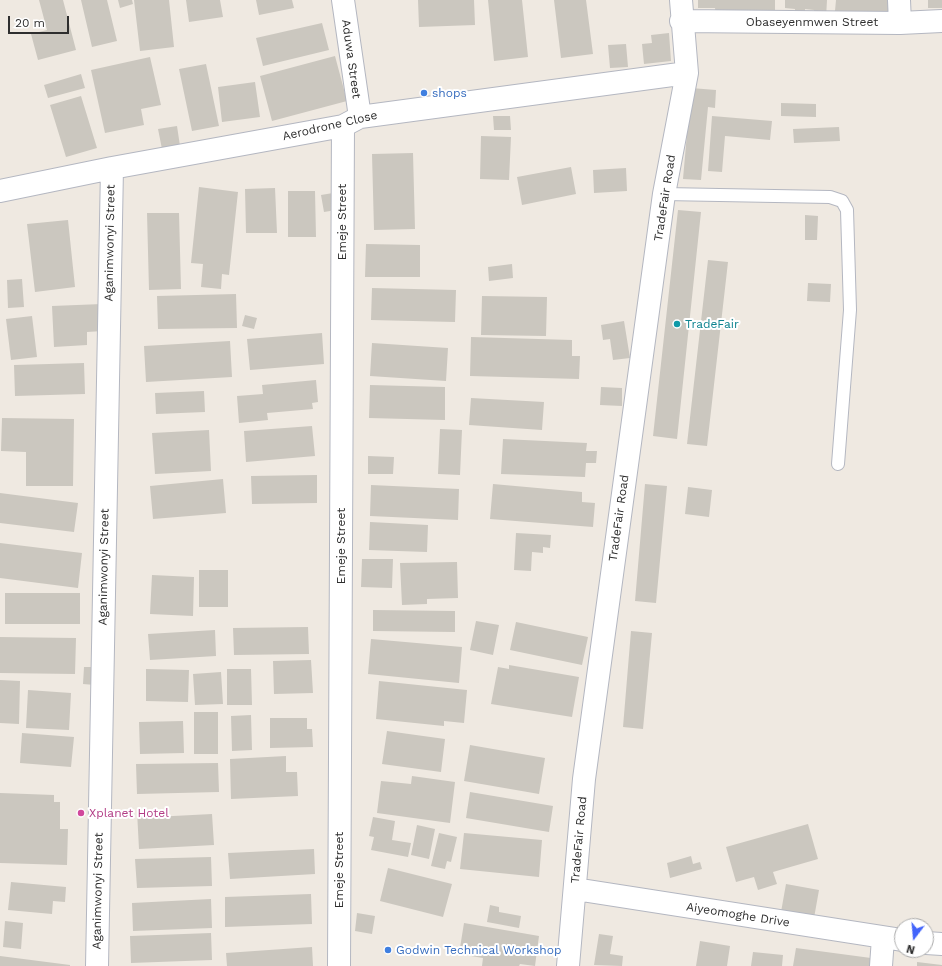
<!DOCTYPE html>
<html>
<head>
<meta charset="utf-8">
<style>
	body { margin:0 }
	#map { position:relative; width:942px; height:966px; overflow:hidden; background:#efe9e1; font-family:"Work Sans",sans-serif }
	canvas { display:block }
	.north { position:absolute; left:894px; top:918px; width:40px; height:40px; box-sizing:border-box; background:#fff; border:1px solid #ababab; border-radius:50%; rotate:196deg; font-size:11px; font-weight:700; line-height:16px; text-align:center; color:#2e2e2e }
	.north::after { content:''; display:block; margin:auto; width:14px; height:18px; background:#4264fb; clip-path:polygon(50% 0,100% 100%,50% 72%,0 100%) }
	.scale { position:absolute; left:8px; top:16px; width:61px; height:18px; box-sizing:border-box; border:2px solid #2e2e2e; border-top:0; padding-left:5px; font-size:12px; line-height:14px; white-space:nowrap; color:#2e2e2e; -webkit-text-stroke:3px #fff; paint-order:stroke }
</style>
</head>
<body>
<div id="map">
<canvas width="942" height="966"></canvas>
<div class="north">N</div>
<div class="scale">20 m</div>
</div>
<script>
const context = document.querySelector('canvas').getContext('2d');
context.lineJoin = 'round';
function paint(path, color) {
  context.fillStyle = color;
  context.fill(path, 'evenodd');
}
function trace(path, color, width, dash) {
  context.strokeStyle = color;
  context.lineWidth = width;
  context.lineCap = dash ? 'butt' : 'round';
  context.setLineDash(dash || []);
  context.stroke(path);
}
function drawText(font, color, halo, rows, align = 'center') {
  context.font = font + ' "Work Sans",sans-serif';
  context.lineWidth = 4;
  context.setLineDash([]);
  context.textBaseline = 'middle';
  context.strokeStyle = halo;
  context.fillStyle = color;
  for (const [text, x, y, turn = 0] of rows) {
    context.save();
    context.translate(x, y);
    context.rotate((+turn || 0) * Math.PI / 180);
    context.textAlign = isNaN(turn) ? turn : align;
    if (halo) context.strokeText(text, 0, 0);
    context.fillText(text, 0, 0);
    context.restore();
  }
}
paint(new Path2D(`
	M39,0H63L76,50L38,60L31,34L47,30Z
	M81,0H107L117,41L92,47Z
	M118,0H132L133,4L120,8Z
	M134,0H169L174,47L140,51Z
	M186,0H220L223,17L189,22Z
	M256,0H292L294,8L259,15Z
	M418,0H474L475,25L419,27Z
	M488,0H522L528,57L494,61Z
	M554,0H586L593,54L561,58Z
	M698,0H775V13L716,14L715,8H698Z
	M785,0H827L826,18L814,17V10L805,9V16H795V9L785,8Z
	M836,0H891L890,15L835,11Z
	M928,0H942V8H928Z
	M322,23L329,50L263,66L256,38Z
	M669,33L671,61L644,64L642,44L652,43L651,35Z
	M626,44L628,67L610,68L608,45Z
	M335,56L347,101L272,121L260,76Z
	M150,57L161,105L141,109L144,125L105,133L91,70Z
	M206,64L219,126L192,131L179,69Z
	M81,74L85,88L48,98L44,85Z
	M255,82L260,117L222,122L218,87Z
	M691,88L716,90L715,108L708,107L701,180L683,179Z
	M81,96L97,148L66,157L50,105Z
	M781,103L816,104V117L781,116Z
	M493,116H510L511,130H494Z
	M712,116L772,121L770,140L725,136L722,172L708,171Z
	M177,126L180,146L162,149L158,129Z
	M839,127L840,141L794,143L793,129Z
	M481,136L511,137L509,180L480,179Z
	M413,153L415,229L374,230L372,154Z
	M571,167L576,194L522,205L517,177Z
	M626,168L627,191L594,193L593,170Z
	M199,187L238,192L229,275L222,274L221,289L201,287L203,264L191,263Z
	M275,188L277,233H246L245,189Z
	M288,191H315L316,237H288Z
	M333,193L336,210L324,212L321,195Z
	M678,210L701,212L677,439L653,436Z
	M147,213H179L181,289L149,290Z
	M805,215L818,216L817,240H805Z
	M68,220L75,287L35,292L27,224Z
	M366,244L420,245V277H365Z
	M708,260L728,262L707,446L687,444Z
	M512,264L513,278L489,281L488,267Z
	M22,279L24,307L8,308L7,280Z
	M808,283L831,284L830,302L807,301Z
	M372,288L456,290L455,322L371,320Z
	M236,294L237,328L158,329L157,296Z
	M482,296L547,297L546,336L481,335Z
	M102,304L103,331L87,332V345L54,347L52,306Z
	M245,315L257,318L254,329L242,326Z
	M32,316L37,357L11,360L6,319Z
	M624,321L630,358L613,360L610,339L603,340L601,325Z
	M322,333L324,364L250,370L247,339Z
	M471,337L572,340V356H580L579,379L470,376Z
	M230,341L232,377L146,382L144,346Z
	M372,343L448,348L446,381L370,376Z
	M84,363L85,394L15,396L14,365Z
	M316,380L318,402L312,403L313,409L267,413L268,420L239,423L237,396L263,394L262,385Z
	M370,385L445,387V420L369,418Z
	M601,387L622,388V406L600,405Z
	M204,391L205,412L156,414L155,393Z
	M471,398L544,402L542,430L469,425Z
	M2,418L74,419L73,486H26V452L1,451Z
	M312,426L315,456L246,462L244,431Z
	M440,429L462,430L460,475L438,474Z
	M209,430L211,471L155,474L152,433Z
	M503,439L587,443L586,451H597L596,463H586L585,477L501,474Z
	M368,456L394,457L393,474H368Z
	M317,475V503L252,504L251,476Z
	M223,479L226,513L153,519L150,486Z
	M493,484L582,492V502L595,503L593,527L490,519Z
	M645,484L667,486L656,603L635,601Z
	M371,485L459,489L458,520L370,516Z
	M688,487L712,490L709,517L685,514Z
	M0,493L78,503L74,532L0,523Z
	M370,522L428,525L427,552L369,550Z
	M516,533L551,535L550,548L543,547V553L532,552L531,571L514,570Z
	M0,543L82,553L78,588L0,578Z
	M362,559H393L392,588L361,587Z
	M457,562L458,598L427,599V604L402,605L400,563Z
	M199,570H228V607H199Z
	M152,575L194,577L193,616L150,614Z
	M5,593H80V624H5Z
	M373,610L455,611V632L373,631Z
	M476,621L499,625L493,655L470,650Z
	M516,622L588,637L582,665L510,650Z
	M308,627L309,654L234,655L233,628Z
	M215,630L216,656L150,660L148,634Z
	M631,631L652,633L643,729L623,727Z
	M0,637L76,638L75,674L0,673Z
	M371,639L462,647L459,683L368,674Z
	M311,660L313,693L274,694L273,661Z
	M509,665L579,677L572,717L491,704L498,667L509,669Z
	M84,667H96L95,685L83,684Z
	M146,669L189,670L188,702L146,701Z
	M227,669H251L252,705H227Z
	M221,672L223,704L195,705L193,674Z
	M0,680L20,681L19,724L0,723Z
	M379,681L467,690L464,723L444,721V726L376,719Z
	M28,690L71,693L69,730L26,728Z
	M194,712H218V754H194Z
	M251,715L252,750L232,751L231,716Z
	M270,718H307V729H312L313,747L270,748Z
	M183,721L184,753L140,754L139,722Z
	M387,731L445,739L441,772L382,764Z
	M22,733L74,737L71,767L20,763Z
	M470,745L545,758L539,794L464,781Z
	M286,756V772H297L298,796L231,799L230,759Z
	M218,763L219,792L137,794L136,764Z
	M412,776L455,782L450,823L377,813L381,781L411,784Z
	M470,792L553,806L549,832L466,818Z
	M0,793L54,795V802H60V829H68L67,865L0,863Z
	M154,810V817L212,814L214,845L139,849L137,811Z
	M373,817L395,821L392,840L411,843L408,857L371,850L374,837L369,836Z
	M808,824L818,859L773,872L777,884L758,890L754,877L736,882L726,847Z
	M417,825L435,829L429,859L411,855Z
	M439,833L457,837L451,862L447,861L445,869L431,866Z
	M464,833L542,840L539,877L460,869Z
	M314,849L315,874L230,879L228,853Z
	M691,856L693,864L700,862L702,869L670,878L667,863Z
	M211,857L212,886L137,888L135,859Z
	M388,868L452,884L443,917L380,901Z
	M11,882L66,887L65,902L53,901L52,914L8,910Z
	M786,884L819,890L814,918L781,912Z
	M311,894L312,924L225,927V897Z
	M211,899L212,928L133,931L132,903Z
	M490,905L499,907V912L521,916L519,928L487,922Z
	M357,913L375,916L372,934L355,931Z
	M5,921L23,923L21,949L3,947Z
	M464,923L539,936L535,966L520,964L519,966H482L483,958L459,954Z
	M211,933L212,960L131,963L130,936Z
	M599,934L613,936L610,954L623,956L622,966L594,965Z
	M700,941L730,946L727,966H696Z
	M312,947L313,966H227L226,953Z
	M796,948L871,958L870,966H793Z
	M753,952L783,955L782,966H751Z
	M0,956L70,965V966H0Z
	M917,962L942,965V966H917Z`), '#cbc7bf');
const service = new Path2D(`
	M664,194L830,197L842,201L847,210L850,310L838,464`);
const minor = new Path2D(`
	M343,0L360,117
	M899,0L900,23
	M681,21L900,23L942,21
	M0,191L112,168L343,126L360,117L687,73
	M575,889L902,940
	M926,943L942,944
	M97,966L112,168
	M339,966L343,126
	M568,966L584,779L664,194L687,73L681,0
	M881,966L883,938`);
trace(service, '#b4b7c1', 14);
trace(minor, '#b4b7c1', 24);
trace(service, '#fff', 12);
trace(minor, '#fff', 22);
for (const [x, y, r, color] of [
	[424,93,4,"#3f7fe0"],
	[677,324,4,"#0f9aa8"],
	[81,813,4,"#d1479c"],
	[388,950,4,"#3f7fe0"]
]) {
  const dot = new Path2D();
  dot.arc(x, y, r, 0, 2 * Math.PI);
  context.fillStyle = color;
  context.fill(dot);
  trace(dot, '#fff', 1.5);
}
drawText('12px', '#2e2e2e', '#fff', [
	["Obaseyenmwen Street",812,22],
	["Aduwa Street",351,59,82],
	["Aerodrone Close",330,126,-13],
	["TradeFair Road",665,198,-81],
	["Emeje Street",342,222,-90],
	["Aganimwonyi Street",110,243,-89],
	["TradeFair Road",619,518,-82],
	["Emeje Street",341,546,-90],
	["Aganimwonyi Street",104,567,-89],
	["TradeFair Road",579,840,-85],
	["Emeje Street",339,870,-90],
	["Aganimwonyi Street",98,891,-89],
	["Aiyeomoghe Drive",738,915,9]
]);
drawText('12px', '#366cbe', '#fff', [
	["shops",432,93],
	["Godwin Technical Workshop",396,950]
], 'left');
drawText('12px', '#0d838f', '#fff', [
	["TradeFair",685,324]
], 'left');
drawText('12px', '#b23c85', '#fff', [
	["Xplanet Hotel",89,813]
], 'left');
</script>
</body>
</html>
